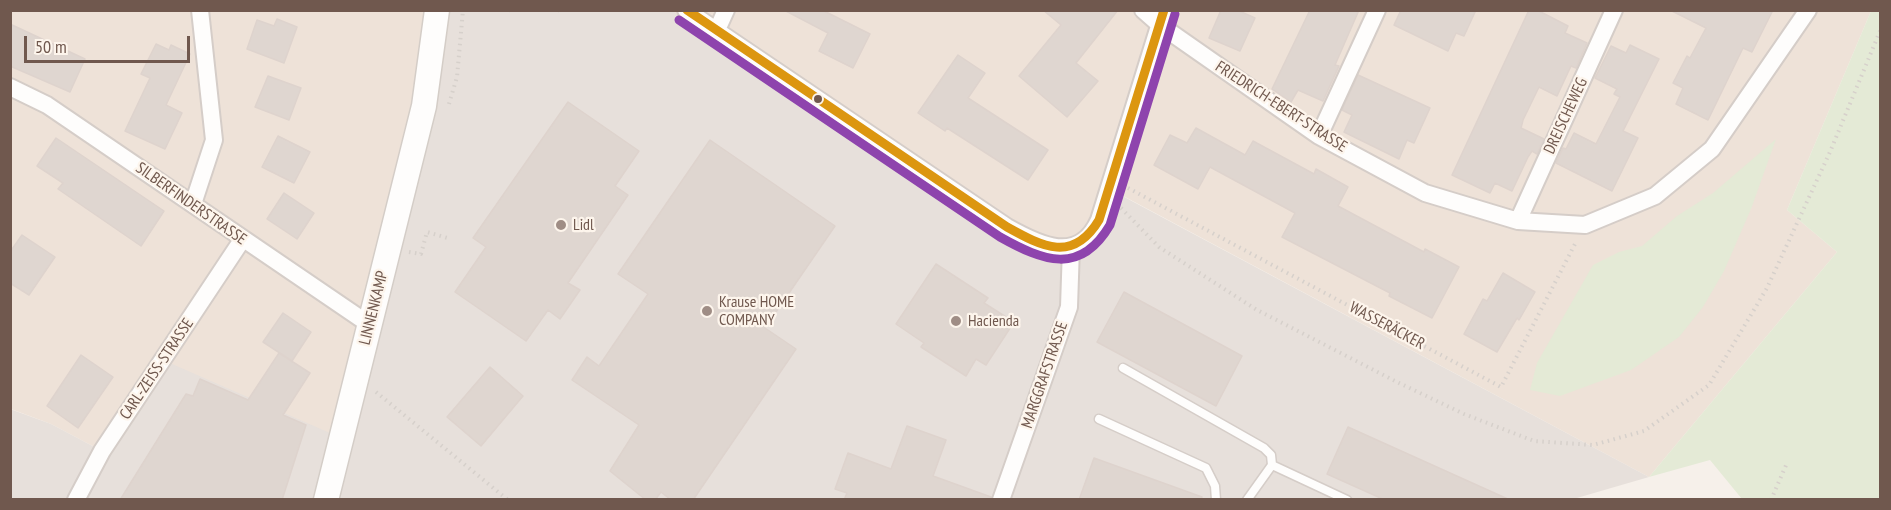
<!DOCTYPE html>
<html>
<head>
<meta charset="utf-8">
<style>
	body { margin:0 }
	#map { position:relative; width:1891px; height:510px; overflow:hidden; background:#f6f0ea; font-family:"PT Sans Narrow",sans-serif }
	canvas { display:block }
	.frame { position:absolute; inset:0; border:12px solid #70584e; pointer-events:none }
	.scale { position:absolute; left:24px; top:36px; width:166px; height:27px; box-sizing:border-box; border:3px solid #70584e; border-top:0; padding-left:8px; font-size:18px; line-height:21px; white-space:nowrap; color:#70584e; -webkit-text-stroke:4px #fdf5ec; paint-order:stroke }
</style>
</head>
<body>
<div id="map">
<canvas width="1891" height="510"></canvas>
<div class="frame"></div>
<div class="scale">50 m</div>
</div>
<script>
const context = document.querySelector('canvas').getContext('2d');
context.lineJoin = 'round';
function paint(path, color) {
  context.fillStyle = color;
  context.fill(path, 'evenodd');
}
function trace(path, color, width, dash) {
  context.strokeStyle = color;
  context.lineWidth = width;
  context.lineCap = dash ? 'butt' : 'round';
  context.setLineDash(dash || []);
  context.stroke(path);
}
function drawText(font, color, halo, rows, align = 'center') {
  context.font = font + ' "PT Sans Narrow",sans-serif';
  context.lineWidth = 4.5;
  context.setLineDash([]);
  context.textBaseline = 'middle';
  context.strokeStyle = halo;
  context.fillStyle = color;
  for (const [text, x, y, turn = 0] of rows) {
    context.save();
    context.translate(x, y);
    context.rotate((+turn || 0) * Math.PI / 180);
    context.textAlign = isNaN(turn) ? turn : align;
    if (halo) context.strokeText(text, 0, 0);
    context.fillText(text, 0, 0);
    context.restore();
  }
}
paint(new Path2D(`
	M10,11H441L346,441L163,361L102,451L51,424L11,409Z
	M671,11H1871L1787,210L1837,252L1649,477L1114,191L1099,232L1036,247Z`), '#eee2d8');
paint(new Path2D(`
	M671,10L995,228L1078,252L1113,191L1649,477L1570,500H11L10,409L51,424L102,451L163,360L346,440L441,11Z`), '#e7e0db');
paint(new Path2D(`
	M1871,11H1880V499H1742L1710,460L1649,477L1837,252L1787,210Z
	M1776,139L1751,209L1724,271L1703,307L1679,337L1631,370L1560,396L1530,390L1537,363L1593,265L1619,252L1642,246L1677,216L1713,193Z`), '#e4ead6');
const building = new Path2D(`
	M784,10H822L870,34L853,68L819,51L828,33Z
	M1043,10H1118L1076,63L1098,81L1067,117L1019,76L1061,25Z
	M1221,10H1237L1255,18L1240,51L1209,38Z
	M1310,10H1359L1335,65L1339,66L1323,101L1298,90L1291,102L1272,89Z
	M1401,10H1476L1464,36L1456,33L1448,51L1394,25Z
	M1529,10H1537L1568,26L1565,33L1587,43L1576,68L1571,66L1557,96L1539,87L1523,120L1521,128L1544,139L1537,154L1532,151L1528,157L1512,191L1495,183L1490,193L1452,175Z
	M1670,10H1773L1752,52L1743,48L1708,120L1676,104L1683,88L1673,83L1687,56L1690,58L1706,28Z
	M277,19L297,27L284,63L247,49L257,20L274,26Z
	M10,24L85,59L70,92L10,66Z
	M156,44L169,50L171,45L190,54L166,105L182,113L165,149L125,131L150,78L141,74Z
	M1630,45L1659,59L1623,131L1638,138L1612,191L1556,163L1563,148L1566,149L1574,133L1596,144L1620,97L1614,94L1617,89L1595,78L1611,46L1626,53Z
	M958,55L985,73L968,98L1048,150L1028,180L947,128L945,131L918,113Z
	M1358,75L1430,108L1414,143L1407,140L1399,159L1344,132L1352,115L1342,110Z
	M268,76L301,88L289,120L255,107Z
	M568,102L639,151L615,186L628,195L568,283L580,290L560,319L548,310L526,341L455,292L486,247L473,238Z
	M1196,128L1245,155L1253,141L1314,174L1316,169L1348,187L1338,206L1424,252L1425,249L1459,267L1432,318L1389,296L1390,293L1282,237L1295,213L1210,167L1198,189L1154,165L1170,135L1187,143Z
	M278,136L310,152L294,183L262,167Z
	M56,138L164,211L141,246L58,189L63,183L37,166Z
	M710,140L835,226L765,328L796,349L693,500H671L661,492L655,500H646L610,471L639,425L572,380L587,357L599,366L648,294L618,274Z
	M284,193L314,213L297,239L267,219Z
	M22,235L55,257L29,295L10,283V252Z
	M936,264L988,298L984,303L1014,322L986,365L976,359L966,376L921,347L924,343L896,324Z
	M1503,273L1535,292L1519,320L1517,318L1497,352L1464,334L1483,299L1487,301Z
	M1124,292L1242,356L1216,406L1097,342Z
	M283,313L311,332L292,361L263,342Z
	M279,353L310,373L283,415L306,425L282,500H120L186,394L193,396L200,379L248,400Z
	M81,355L113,377L78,428L47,406Z
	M490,367L523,396L481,446L447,417Z
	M907,426L946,440L933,476L991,497V500H844L847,493L835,489L848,453L891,469Z
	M1348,427L1510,500H1385L1327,474Z
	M1094,458L1202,497L1201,500H1079Z`);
paint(building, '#dfd6d0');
trace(building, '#ded3cd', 1.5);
const lane = new Path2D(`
	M1123,368L1264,448L1271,455L1272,465L1247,500
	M1099,419L1206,468L1215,486L1216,500
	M1272,465L1347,500`);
const street = new Path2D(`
	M686,10L1007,227C1039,245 1079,265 1099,220L1164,10
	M1143,10L1160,25L1319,136L1425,193L1518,221L1585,225L1655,196L1712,149L1808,10
	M717,30L726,10
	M10,87L47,105L370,325
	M1319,136L1377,10
	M193,204L214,140L200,10
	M1518,221L1614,10
	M76,500L102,451L242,240
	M1001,500L1069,307L1071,247`);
const secondary = new Path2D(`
	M326,500L424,106L437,10`);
trace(lane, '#d5cdc8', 11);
trace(street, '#d5cdc8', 20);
trace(secondary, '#d4cdc7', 27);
trace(new Path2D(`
	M509,10L513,11
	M557,11L558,10
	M449,104L457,77L463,10
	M1128,188L1501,387L1576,242
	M1121,208L1159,247L1257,310L1397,382L1464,414L1534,441L1593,445L1644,431L1709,385L1767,288L1830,152L1880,31
	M409,252L421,254L427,232L451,239
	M376,392L508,500
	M1771,500L1787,463`), '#d6d0cb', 4, [1.5, 4.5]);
trace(lane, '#fefdfc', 8);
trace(street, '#fefdfc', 16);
trace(secondary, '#fefdfc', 24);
trace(new Path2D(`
	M687,10L1007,227C1043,247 1073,263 1099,220L1164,10`), '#dc9610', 9);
trace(new Path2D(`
	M679,20L1000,237C1043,261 1080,276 1110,225L1175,14`), '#8e44ad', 9);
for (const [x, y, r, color] of [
	[818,99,5,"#70584e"],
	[561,225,6,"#9f8d85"],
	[707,311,6,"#9f8d85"],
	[956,321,6,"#9f8d85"]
]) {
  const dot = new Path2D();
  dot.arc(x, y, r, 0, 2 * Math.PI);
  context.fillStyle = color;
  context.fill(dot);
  trace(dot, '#fdf5ec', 2);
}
drawText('16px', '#70584e', '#fdf5ec', [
	["FRIEDRICH-EBERT-STRASSE",1281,107,33],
	["DREISCHEWEG",1566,116,-65],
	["SILBERFINDERSTRASSE",191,204,35],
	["LINNENKAMP",374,308,-76],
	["WASSERÄCKER",1387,326,28],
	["CARL-ZEISS-STRASSE",157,369,-56],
	["MARGGRAFSTRASSE",1045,375,-71]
]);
drawText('16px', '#70584e', '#fdf5ec', [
	["Lidl",573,225],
	["Krause HOME",719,302],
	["COMPANY",719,320],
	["Hacienda",968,321]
], 'left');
</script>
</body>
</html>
